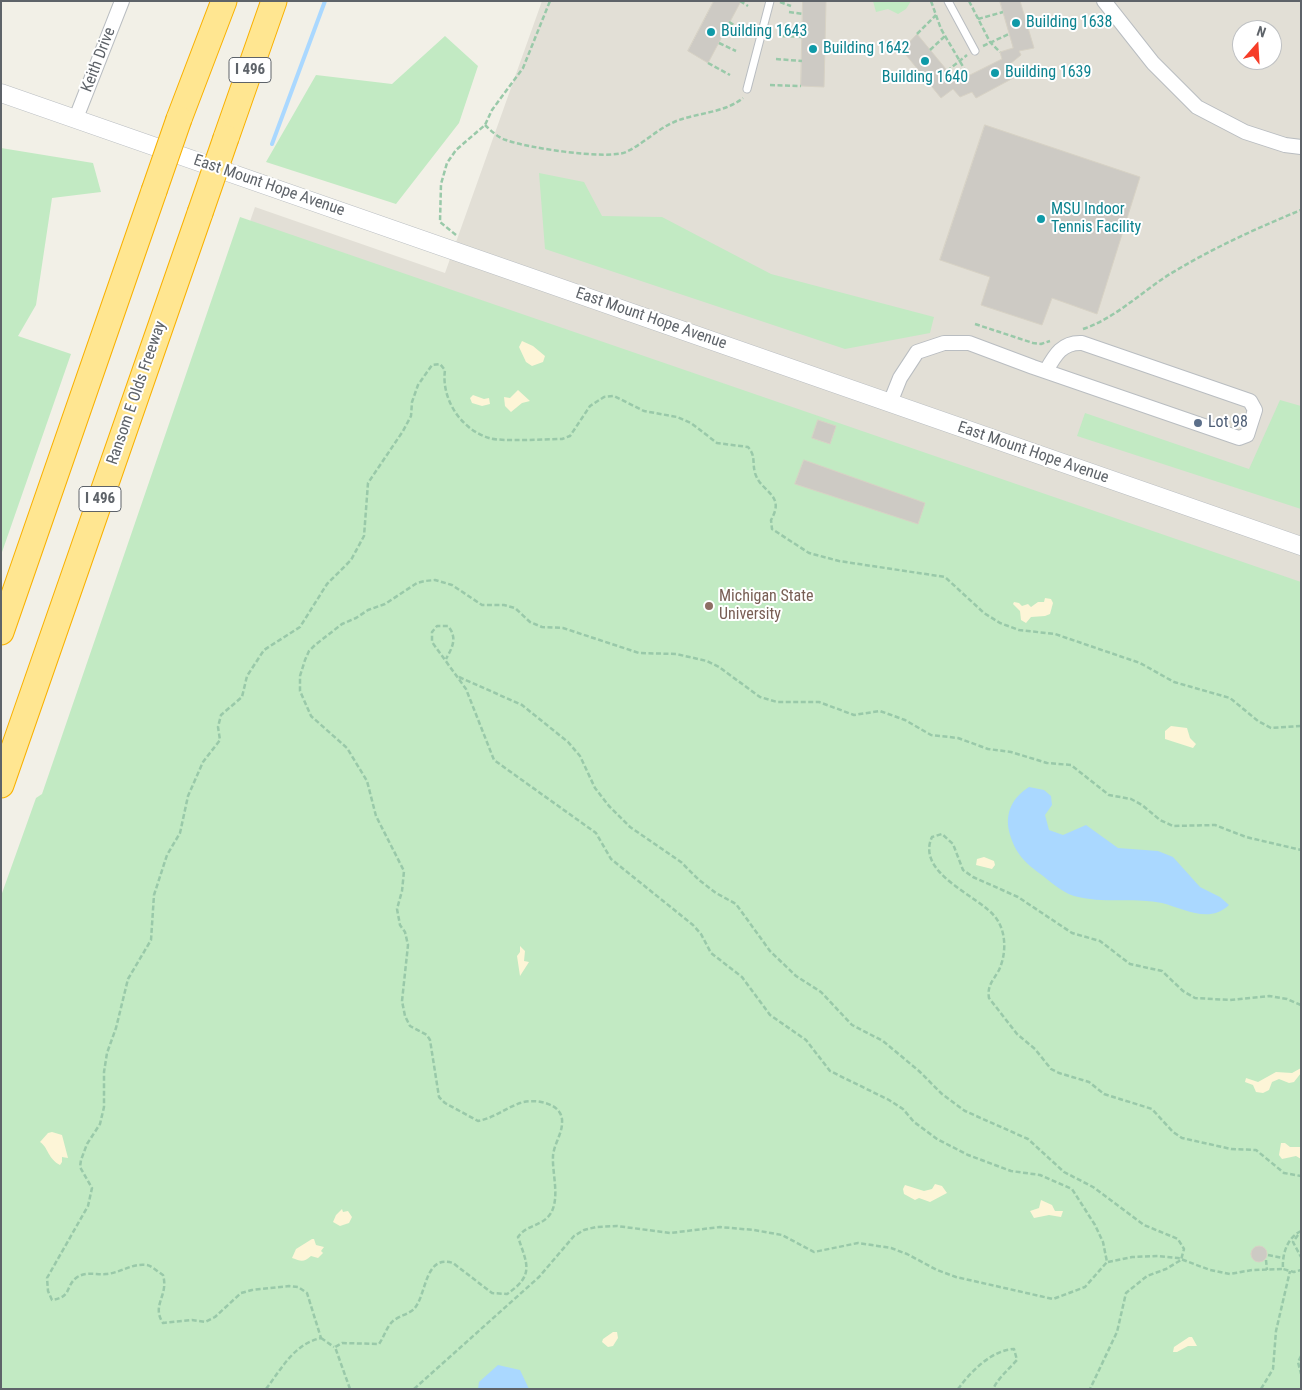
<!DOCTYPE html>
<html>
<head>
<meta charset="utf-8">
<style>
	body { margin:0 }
	#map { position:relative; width:1302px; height:1390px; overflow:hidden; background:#f2f0e7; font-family:"Roboto Condensed",sans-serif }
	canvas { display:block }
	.frame { position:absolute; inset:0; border:2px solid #5e6369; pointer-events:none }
	.north { position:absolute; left:1232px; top:20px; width:50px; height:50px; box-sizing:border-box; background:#fff; border:1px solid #bfc1c3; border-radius:50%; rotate:19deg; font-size:14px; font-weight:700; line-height:20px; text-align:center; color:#5e6369 }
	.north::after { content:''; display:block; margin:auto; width:18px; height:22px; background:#f63d28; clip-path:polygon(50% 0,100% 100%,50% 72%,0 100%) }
</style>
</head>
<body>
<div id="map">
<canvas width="1302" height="1390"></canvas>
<div class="frame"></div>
<div class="north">N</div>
</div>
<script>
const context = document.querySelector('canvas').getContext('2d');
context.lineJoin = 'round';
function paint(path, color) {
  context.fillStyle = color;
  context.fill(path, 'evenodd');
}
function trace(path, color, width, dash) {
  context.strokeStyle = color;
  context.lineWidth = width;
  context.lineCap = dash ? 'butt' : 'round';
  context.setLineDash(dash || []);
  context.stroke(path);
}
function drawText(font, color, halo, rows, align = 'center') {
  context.font = font + ' "Roboto Condensed",sans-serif';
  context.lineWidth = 4;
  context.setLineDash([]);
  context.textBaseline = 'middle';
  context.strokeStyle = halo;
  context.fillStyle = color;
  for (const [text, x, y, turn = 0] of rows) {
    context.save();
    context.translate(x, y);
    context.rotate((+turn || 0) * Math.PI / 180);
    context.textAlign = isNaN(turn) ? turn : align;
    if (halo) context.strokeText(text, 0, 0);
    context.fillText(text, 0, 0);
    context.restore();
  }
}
paint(new Path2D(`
	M542,1H1301V1389H1V938L255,207L445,273ZM1242,30H1272V60H1242Z`), '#e2dfd6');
paint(new Path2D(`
	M873,1H911L906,9L898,14L888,9L876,12Z
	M445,36L478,66L459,123L396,204L266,162L316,75L392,84Z
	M1,148L93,163L101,192L52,198L36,305L18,336L71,354L1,555Z
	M539,173L584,182L602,216L662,217L771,274L934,317L930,333L845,349L545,249Z
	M240,217L1301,582V1389H1V896L36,798L42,794Z
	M1280,400L1301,406V509L1077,436L1085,413L1249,469Z`), '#c2eac3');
paint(new Path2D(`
	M522,341L533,346L545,356L543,362L532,366L526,362L519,347Z
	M518,390L530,401L522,403L511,412L505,406L504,397L510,398Z
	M473,395L484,399L489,398L490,404L482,406L472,403L470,398Z
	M1045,598L1051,599L1053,603L1050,614L1045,616L1031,617L1026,623L1021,620L1020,611L1013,604L1014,602L1019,603L1022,606L1028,604L1031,607L1038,602H1044Z
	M1171,726L1187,728L1190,738L1196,744L1193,748L1165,739V731Z
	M984,857L994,861L995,865L992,869L976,865L977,859Z
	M520,946L525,951L524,961L529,962L520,976L517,956L520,952Z
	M1301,1068V1073L1294,1082L1289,1083L1279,1079L1272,1082L1269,1090L1263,1093L1256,1092L1253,1085L1245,1082L1246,1078L1258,1082L1276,1072L1292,1073Z
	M52,1132L62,1135L68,1158L62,1157V1162L60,1165C48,1159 48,1147 40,1142L48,1133Z
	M1281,1143H1285L1290,1147H1301V1159L1296,1156L1282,1159L1279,1155Z
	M935,1184L942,1186L947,1193L930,1202L919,1198L915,1200L904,1194L903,1189L905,1185L924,1191L932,1189Z
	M1041,1200L1052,1205L1055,1211H1063L1061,1217L1049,1215L1034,1218L1030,1211L1039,1208Z
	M342,1209L343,1212L348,1211L352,1217L349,1223L340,1226L333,1222L336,1215Z
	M312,1239H314L316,1245L324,1247L321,1251L323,1253L318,1258L311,1256C303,1263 301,1261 292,1258L296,1249Z
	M613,1332H617L618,1338L613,1346L608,1347L602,1342L603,1339Z
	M1189,1337H1192L1197,1346H1188L1177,1352H1173L1174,1347Z`), '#fdf5d7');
paint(new Path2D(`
	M1029,787L1044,790L1051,796L1052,805L1045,815L1049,830L1063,835L1086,825L1118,848L1158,851L1173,857L1200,887L1220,897L1229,905C1209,924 1185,909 1162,903C1133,897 1102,904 1074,896C1061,892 1050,881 1039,873C1023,861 1014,851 1009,831C1005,812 1013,797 1029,787Z
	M498,1365L520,1370L529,1389H478L479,1382Z`), '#aad8ff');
trace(new Path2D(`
	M272,144L325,1`), '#aad8ff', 4);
const building = new Path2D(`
	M714,1H741L708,63L688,51Z
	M803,1H826L824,87L801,86Z
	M1000,1H1020L1034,48L1019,51L1021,55L1010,64L1017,76L976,98L972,92L960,97L953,89L941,98L902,50L917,34L955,80L965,70L970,75L1002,59L1000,52L1013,48Z
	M985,125L1140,177L1097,314L1052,298L1042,325L981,305L990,277L940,260Z
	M818,420L836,426L830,444L812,438Z
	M804,460L925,503L918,524L795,484Z
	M1251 1254a8 8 0 1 1 16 0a8 8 0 1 1-16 0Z`);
paint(building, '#cdcac4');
trace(building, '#d7d2c5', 1);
const service = new Path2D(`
	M948,1L975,51
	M747,89L770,1`);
const minor = new Path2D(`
	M1104,1L1153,63L1197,107L1245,132L1285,145L1301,147
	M76,118L122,1
	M890,403L900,378L917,352L944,343H969L1033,367L1239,438L1247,435L1255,410L1250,401L1082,343C1062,342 1055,355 1046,371`);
const tertiary = new Path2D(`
	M1,93L1301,546`);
const motorway = new Path2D(`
	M179,119L224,1
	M226,138L274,1
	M1,632L154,191
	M1,785L200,213`);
trace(service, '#b9bdc1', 9);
trace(minor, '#b9bdc1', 16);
trace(tertiary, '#b9bdc1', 19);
trace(motorway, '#f9b100', 27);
trace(new Path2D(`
	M740,1L748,6
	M931,1L941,29L965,70
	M969,1L990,42L1000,52
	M780,2L791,6
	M789,12L803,14
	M978,19L1003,12
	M729,22L742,30
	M917,34L936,15
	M782,36L802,37
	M719,43L736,51
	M983,46L1009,34
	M930,50L945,36
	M776,59L802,61
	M708,63L730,75
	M947,71L967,55
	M770,85L801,86
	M485,125C491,131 499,138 506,140C527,148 608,160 626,152C645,143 659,127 679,120C699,113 726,112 743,98
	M456,235L440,222L441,184L447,163L456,150L485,125L492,110L523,68L550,1
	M975,324L1033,343L1041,344L1050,341
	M1083,329C1116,318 1141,292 1170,274C1211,249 1257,228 1301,210
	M459,677L522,705L568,742L580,756L595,788L609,806L630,827L681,862L699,880L716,893L736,904L770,951L796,976L821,992L852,1025L883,1041L919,1071L942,1094L965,1111L1028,1139L1064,1172L1093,1187L1144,1225L1178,1239L1184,1249L1181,1260L1166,1269L1147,1276L1126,1293L1117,1332L1090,1389
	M1301,1005L1287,999L1269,996L1230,1000L1195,998L1183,991L1162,971L1130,964L1100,941L1072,933L1018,897L973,877L963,870L953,844L942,834L932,837C915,874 980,896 996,918C1007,933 1006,955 999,970C993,981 987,985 989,998L1017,1034L1035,1049L1051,1069L1059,1073L1089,1082L1104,1094L1152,1109L1173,1132L1182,1138L1231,1149L1256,1150L1284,1173L1301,1176
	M1301,1231C1287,1238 1282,1254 1283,1269L1294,1272L1301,1270
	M1298,1235L1293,1242L1301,1257
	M1268,1255L1283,1258
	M1266,1260L1267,1270
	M1108,1262L1132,1257L1158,1256L1178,1258L1210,1270L1230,1274L1252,1270L1283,1269
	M321,1338L334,1347
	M1301,1356L1298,1362L1301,1374
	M266,1389C282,1368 294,1344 321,1338L307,1293L298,1287L289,1286L252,1290L241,1293L215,1317L205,1322L192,1320L163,1323C151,1305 169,1296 163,1275C158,1272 152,1266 147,1265C131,1263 121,1273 106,1274C96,1275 85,1271 76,1278C65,1287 72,1297 52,1300L48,1291L47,1278L88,1206L92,1188L80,1167L81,1160L87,1144L100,1124L104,1107V1072L107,1053L116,1028L128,979L151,940L154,895L167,855L180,833L188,796L203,762L220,740L218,727L221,715L242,697L247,676L264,650L300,627L327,584L351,560L364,536L368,483L403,431L411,416L412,402L418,385L432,365L440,364L445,370C441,398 460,429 489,438C502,442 546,439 562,439L570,436L590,406L604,397L614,396L644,411L677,417L691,423L717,443L748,447C756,456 752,462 755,473C761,493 786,494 771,520L772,529L809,553L839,561L945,577L984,613L1000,623L1019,630L1055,634L1140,663L1174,682L1230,698L1258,721L1271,728L1301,726
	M350,1389L335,1347L342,1343L379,1344C384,1337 387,1326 393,1321C399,1316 409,1314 414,1309C427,1295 424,1254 453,1263L492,1293L507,1294C535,1275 527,1264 518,1237C527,1224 542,1227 551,1213C560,1197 552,1173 553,1156C554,1144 562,1134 562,1123C564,1103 535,1098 520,1103C506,1108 494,1118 478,1121L445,1103L439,1097L430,1040L427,1035L410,1026L405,1016L402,1001L408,945L405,932L400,925L397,909L402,891L404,871L376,816L367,781L347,748L311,716L300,691V676L305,660L309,651L315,645L342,624L356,618L368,610L385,604L417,583L425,581L435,580L452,585L482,605H504L515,608L530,622L542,627L563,628L639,653L676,654L707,661L719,667L760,697L777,702H819L854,715L880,711L905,720L931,735L958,738L988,749L1011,752L1047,763L1071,765L1109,795L1131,799L1142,805L1160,820L1173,826L1215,825L1246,837L1301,850
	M414,1389L539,1277L574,1236L584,1230L596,1227L617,1226L670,1233L720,1227L754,1230L782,1235L814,1252L858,1243L891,1248L907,1254L937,1270L956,1277L1053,1299L1085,1287L1107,1262L1103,1242L1095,1225L1072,1189L1040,1175L1011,1171L968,1155L937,1139L914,1122L903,1109L889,1100L830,1071L806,1040L770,1015L742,977L711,953L701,934L693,925L611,859L596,833L494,760L466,689L432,642V632L437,626H448C458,638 452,648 446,659
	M958,1389C971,1371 992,1350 1014,1349L1017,1360C1008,1370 999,1377 993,1389
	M1261,1389L1273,1369L1276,1331L1290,1271`), '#99c9a9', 2.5, [5, 2.5]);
trace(service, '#fff', 7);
trace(minor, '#fff', 14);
trace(tertiary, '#fff', 18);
trace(motorway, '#ffe691', 25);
const motorwayBridge = new Path2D(`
	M154,191L179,119
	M200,213L226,138`);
trace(motorwayBridge, '#f9b100', 27, []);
trace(motorwayBridge, '#ffe691', 25);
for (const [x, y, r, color] of [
	[1016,23,5,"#0f9aa8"],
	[711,32,5,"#0f9aa8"],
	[813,49,5,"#0f9aa8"],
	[925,61,5,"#0f9aa8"],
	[995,73,5,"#0f9aa8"],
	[1041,219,5,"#0f9aa8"],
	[1198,423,5,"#5c6f8a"],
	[709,606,5,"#8d6e63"]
]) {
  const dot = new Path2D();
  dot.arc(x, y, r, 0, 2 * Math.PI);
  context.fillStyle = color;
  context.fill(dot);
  trace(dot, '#fff', 2);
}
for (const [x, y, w] of [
	[250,70,42],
	[100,499,42]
]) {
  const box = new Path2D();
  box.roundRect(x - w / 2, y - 12.5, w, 25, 4);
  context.fillStyle = '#fff';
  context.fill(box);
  trace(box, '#5e6369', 1);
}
drawText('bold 15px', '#5e6369', null, [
	["I 496",250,70],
	["I 496",100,499]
]);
drawText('16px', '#0d838f', '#fff', [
	["Building 1638",1026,23],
	["Building 1643",721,32],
	["Building 1642",823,49],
	["Building 1639",1005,73],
	["Building 1640",925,78,"center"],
	["MSU Indoor",1051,210],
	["Tennis Facility",1051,228]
], 'left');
drawText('16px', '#5e6369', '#fff', [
	["Keith Drive",99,60,-69],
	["East Mount Hope Avenue",269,186,19],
	["East Mount Hope Avenue",651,319,19],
	["Ransom E Olds Freeway",137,393,-71],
	["East Mount Hope Avenue",1033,453,19]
]);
drawText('16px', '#4e5e75', '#fff', [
	["Lot 98",1208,423]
], 'left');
drawText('16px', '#785e54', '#fff', [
	["Michigan State",719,597],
	["University",719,615]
], 'left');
</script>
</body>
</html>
